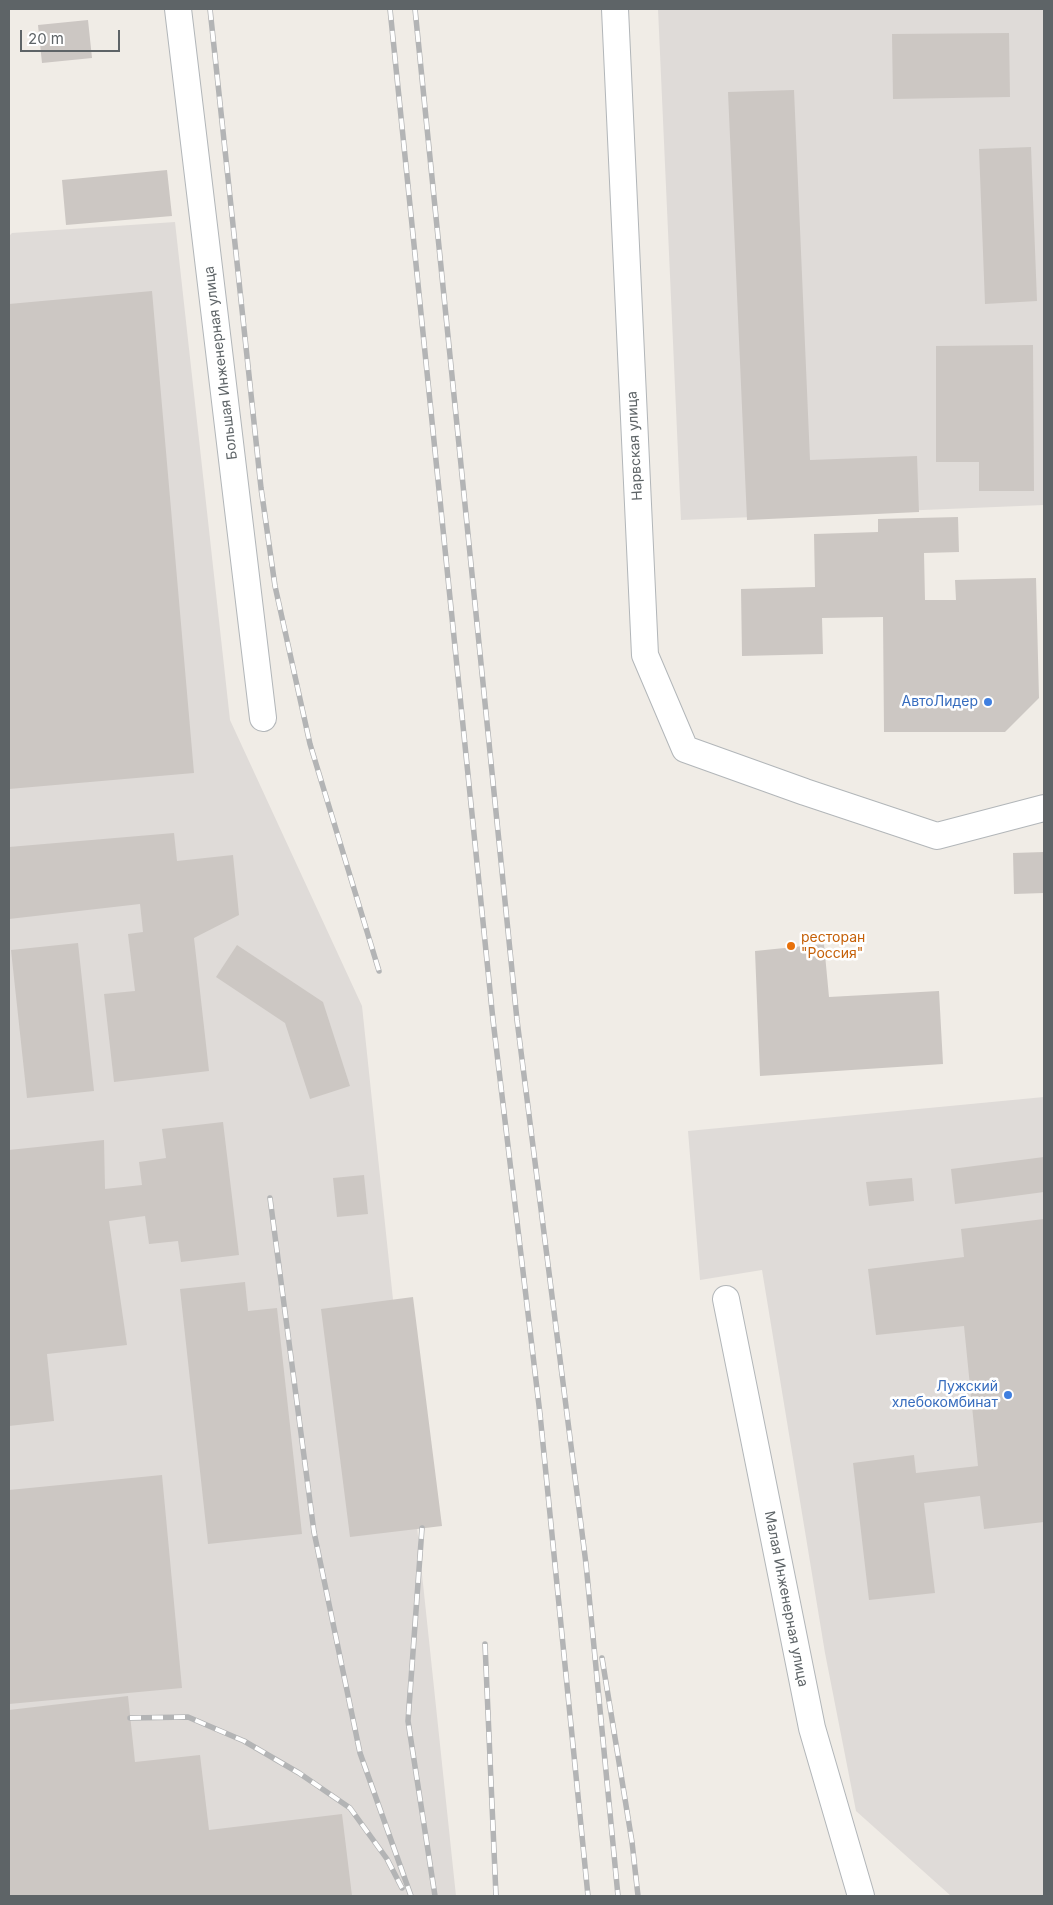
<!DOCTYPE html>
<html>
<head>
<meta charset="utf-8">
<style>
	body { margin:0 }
	#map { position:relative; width:1053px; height:1905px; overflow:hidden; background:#f0ece6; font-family:Inter,sans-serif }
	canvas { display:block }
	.frame { position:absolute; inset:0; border:10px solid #5e6467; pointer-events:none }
	.scale { position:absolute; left:20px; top:30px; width:100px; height:22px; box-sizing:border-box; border:2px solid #5e6467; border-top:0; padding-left:6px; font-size:15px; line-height:18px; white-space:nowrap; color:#5e6467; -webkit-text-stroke:4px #fff; paint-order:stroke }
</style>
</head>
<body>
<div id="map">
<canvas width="1053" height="1905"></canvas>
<div class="frame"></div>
<div class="scale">20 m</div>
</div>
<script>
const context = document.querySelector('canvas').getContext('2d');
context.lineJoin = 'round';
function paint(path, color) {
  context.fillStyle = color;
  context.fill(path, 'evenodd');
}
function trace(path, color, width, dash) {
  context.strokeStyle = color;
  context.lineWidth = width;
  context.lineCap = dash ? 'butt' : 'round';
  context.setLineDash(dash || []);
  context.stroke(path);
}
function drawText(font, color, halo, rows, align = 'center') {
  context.font = font + ' Inter,sans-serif';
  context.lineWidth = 5;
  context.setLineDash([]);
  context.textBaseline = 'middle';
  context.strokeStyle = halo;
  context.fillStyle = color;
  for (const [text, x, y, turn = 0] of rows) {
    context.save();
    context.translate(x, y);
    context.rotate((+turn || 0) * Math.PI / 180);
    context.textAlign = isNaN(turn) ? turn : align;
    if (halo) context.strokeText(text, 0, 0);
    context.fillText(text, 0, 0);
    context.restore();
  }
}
paint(new Path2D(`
	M658,9H1044V505L681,520Z
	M175,222L230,720L362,1006L456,1896H9V236L12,233Z
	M1044,1097V1896H951L856,1811L825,1653L762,1270L700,1280L688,1131Z`), '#dfdbd8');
paint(new Path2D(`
	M88,20L92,58L42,63L38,25Z
	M1009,33L1010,97L893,99L892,34Z
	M794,90L810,460L917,456L919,512L747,520L728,92Z
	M1031,147L1037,301L985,304L979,149Z
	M167,170L172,216L66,225L62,180Z
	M152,291L194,773L9,789V304Z
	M1033,345L1034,491H979V462H936V346Z
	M958,517L959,552L924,553L925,600H956L955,580L1036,578L1039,698L1005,732H884L883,617L822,618L823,654L742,656L741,589L815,587L814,534L878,532V519Z
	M174,833L177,861L233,855L239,915L194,938L209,1071L114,1082L104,994L135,991L128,934L143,932L140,904L9,919V847Z
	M1044,852V893L1014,894L1013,853Z
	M78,943L94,1091L27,1098L11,950Z
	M824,944L829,997L939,991L943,1064L760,1076L755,951Z
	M237,945L323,1002L350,1086L310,1099L285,1023L216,977Z
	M223,1122L239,1255L181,1262L178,1241L149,1244L145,1216L109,1221L127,1345L47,1354L54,1421L9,1426V1150L104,1140L105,1189L142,1185L139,1162L166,1158L162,1129Z
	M1044,1157V1192L955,1204L951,1169Z
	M364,1175L368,1214L337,1217L333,1178Z
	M912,1178L914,1201L869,1206L866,1182Z
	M1044,1219V1522L984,1529L980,1496L924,1503L935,1593L869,1600L853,1463L914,1455L916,1473L978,1466L964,1326L876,1335L868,1269L964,1257L961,1229Z
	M245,1282L248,1311L277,1308L302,1534L208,1544L180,1289Z
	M413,1297L442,1526L350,1537L321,1309Z
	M162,1475L182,1688L9,1704V1490Z
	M128,1696L135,1762L200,1755L209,1830L342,1814L352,1896H9V1710Z`), '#ccc7c3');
const minor = new Path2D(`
	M178,9L263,718
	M615,9L645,655L685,749L805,792L937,836L1044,808
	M726,1299L812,1728L861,1896`);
trace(minor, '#b2b6b9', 28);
trace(minor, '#fff', 26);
const rail = new Path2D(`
	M210,9L261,488L275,586L310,744L379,971
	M390,9L493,1020L540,1414L588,1896
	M415,9L517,1020L586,1564L618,1896
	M270,1198L314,1532L360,1753L411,1896
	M422,1528L408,1721L435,1896
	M485,1644L496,1896
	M602,1658L632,1842L638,1896
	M130,1718L188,1717L244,1741L299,1773L350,1808L387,1859L402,1888`);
trace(rail, '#b3b4b5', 5.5);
trace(rail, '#fff', 4, [11]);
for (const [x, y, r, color] of [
	[988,702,5,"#3f7fe0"],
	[791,946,5,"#e8710a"],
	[1008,1395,5,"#3f7fe0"]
]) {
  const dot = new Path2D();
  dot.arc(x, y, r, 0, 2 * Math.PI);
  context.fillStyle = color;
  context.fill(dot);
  trace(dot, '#fff', 2);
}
drawText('14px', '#5e6467', '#fff', [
	["Большая Инженерная улица",221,363,-97],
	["Нарвская улица",635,446,-93],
	["Малая Инженерная улица",786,1599,79]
]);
drawText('14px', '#366cbe', '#fff', [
	["АвтоЛидер",978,702],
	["Лужский",998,1387],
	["хлебокомбинат",998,1403]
], 'right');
drawText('14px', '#c56008', '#fff', [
	["ресторан",801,938],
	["\"Россия\"",801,954]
], 'left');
</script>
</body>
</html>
